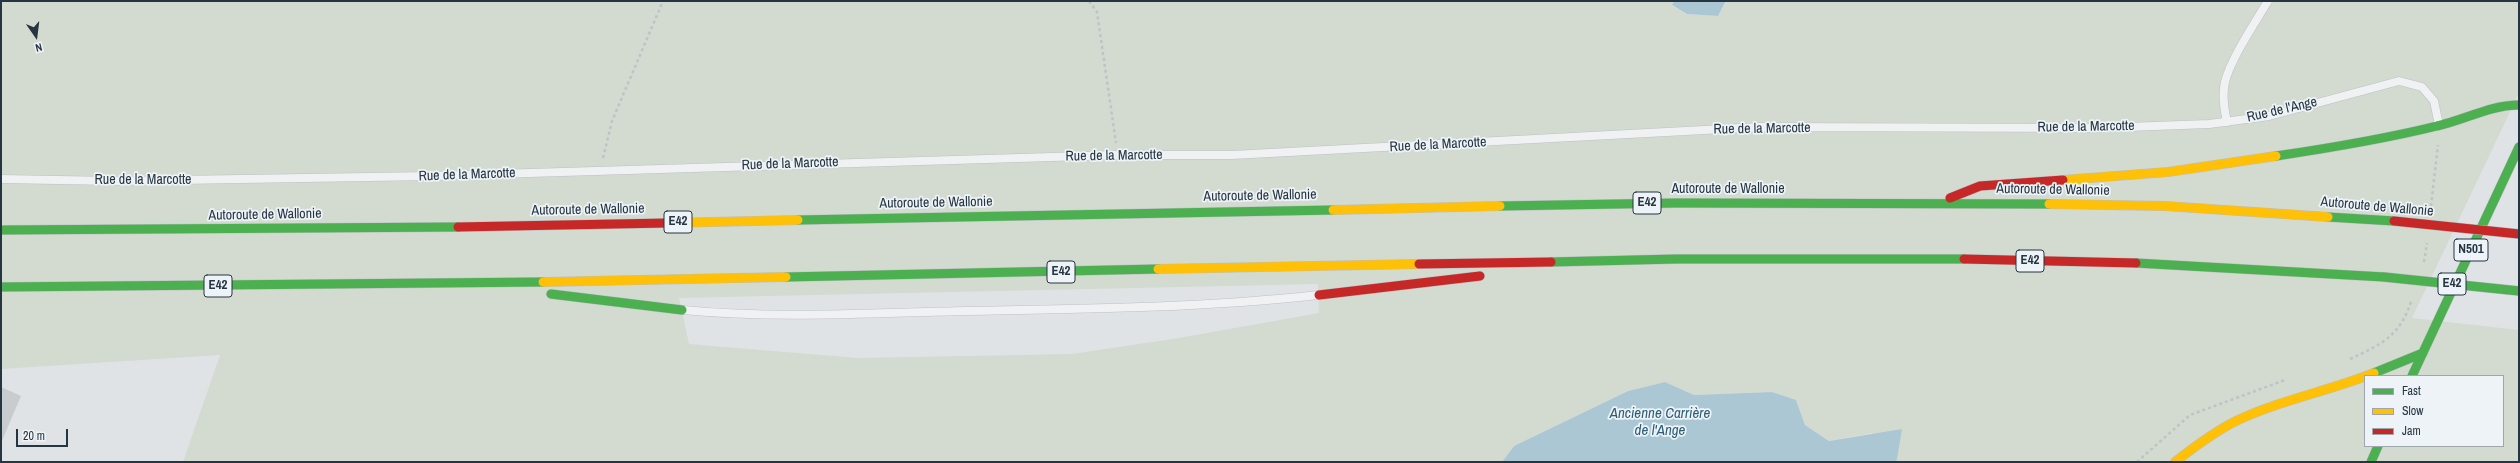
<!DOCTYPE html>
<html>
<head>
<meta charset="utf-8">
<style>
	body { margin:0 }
	#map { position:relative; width:2520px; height:463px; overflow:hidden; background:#e0e3e6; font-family:"Archivo Narrow",sans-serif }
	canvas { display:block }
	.frame { position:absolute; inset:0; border:2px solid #253541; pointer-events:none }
	.legend { position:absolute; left:2364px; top:375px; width:140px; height:72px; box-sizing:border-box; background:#edf3f6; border:1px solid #9da7ae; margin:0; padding:5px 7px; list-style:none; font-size:12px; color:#253541 }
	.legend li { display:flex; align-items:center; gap:8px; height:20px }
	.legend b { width:20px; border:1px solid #9da7ae }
	.north { position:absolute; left:16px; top:16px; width:40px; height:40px; -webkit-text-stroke:3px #edf3f6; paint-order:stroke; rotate:166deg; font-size:11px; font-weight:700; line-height:16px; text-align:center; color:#253541 }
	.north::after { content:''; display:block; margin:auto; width:14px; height:18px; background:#253541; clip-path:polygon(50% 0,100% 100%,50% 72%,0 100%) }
	.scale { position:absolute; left:16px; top:429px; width:52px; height:18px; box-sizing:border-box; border:2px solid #253541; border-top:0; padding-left:5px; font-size:12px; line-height:14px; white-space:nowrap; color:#253541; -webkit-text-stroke:3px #edf3f6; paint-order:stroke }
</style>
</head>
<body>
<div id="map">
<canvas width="2520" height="463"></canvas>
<div class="frame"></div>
<ul class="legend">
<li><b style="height:5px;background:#4caf50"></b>Fast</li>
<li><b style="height:5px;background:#ffc107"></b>Slow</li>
<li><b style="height:5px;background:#c62828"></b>Jam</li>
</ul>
<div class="north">N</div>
<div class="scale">20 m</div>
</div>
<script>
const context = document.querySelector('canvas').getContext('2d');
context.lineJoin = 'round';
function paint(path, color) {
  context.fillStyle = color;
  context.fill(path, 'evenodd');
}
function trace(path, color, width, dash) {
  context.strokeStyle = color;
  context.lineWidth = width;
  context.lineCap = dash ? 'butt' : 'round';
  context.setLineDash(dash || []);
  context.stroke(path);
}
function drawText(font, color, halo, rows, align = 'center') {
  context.font = font + ' "Archivo Narrow",sans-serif';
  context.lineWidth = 3.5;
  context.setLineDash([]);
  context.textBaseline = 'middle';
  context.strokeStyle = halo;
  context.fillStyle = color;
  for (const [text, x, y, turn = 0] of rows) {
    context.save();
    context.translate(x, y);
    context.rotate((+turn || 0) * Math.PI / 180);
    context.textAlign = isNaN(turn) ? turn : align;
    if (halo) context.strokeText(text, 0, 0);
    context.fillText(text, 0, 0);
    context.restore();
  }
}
paint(new Path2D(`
	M1,1H1674L1672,6L1687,14L1718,16L1727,1H2519V93L2412,318L2519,330V462H1896L1897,459L1872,433L1829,441L1805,425L1796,400L1772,392L1694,395L1665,382L1628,391L1514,446L1502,462H183L220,355L1,369ZM1318,284L1319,313L1179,338L1072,354L858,358L689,344L679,298ZM2365,376H2503V446H2365Z`), '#d3dad0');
paint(new Path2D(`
	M1674,1H1726L1718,16L1687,14L1672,5Z
	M1665,382L1694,395L1772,392L1796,400L1805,425L1829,441L1902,429L1897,459L1896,462H1502L1514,446L1628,391Z`), '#acc7d4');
paint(new Path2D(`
	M1,387L21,396L1,443Z`), '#c8ccce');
const lane = new Path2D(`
	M2227,122C2224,109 2222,95 2225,82C2230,60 2256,21 2268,1
	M1,179L114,181L432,176L1117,155H1232L1761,127L2099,128L2209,124L2269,116L2399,81L2422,87L2434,101L2439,125
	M683,310C777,319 872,313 967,311C1084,309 1201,308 1318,295`);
const fast = new Path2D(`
	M2276,156C2330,148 2384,139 2437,126C2465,120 2490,105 2519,105
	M1500,206L1676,203L2049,204
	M2328,217L2394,221
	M798,220L1333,210
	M1,230L458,227
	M1551,262L1676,259H1964
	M2136,263L2384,277
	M786,277L1158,269
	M1,287L543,282
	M551,294L682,310
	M2374,373L2423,353
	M2412,376L2519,147
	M2371,462L2378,446`);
const slow = new Path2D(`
	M2063,180L2168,172L2276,156
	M2049,204L2165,206L2328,217
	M1333,210L1500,206
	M667,223L798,220
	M1158,269L1419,264
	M543,282L786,277
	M2175,462C2194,447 2214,432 2236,421C2280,400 2329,391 2374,373`);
const jam = new Path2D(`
	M1950,198L1980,186L2063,180
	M458,227L667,223
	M1964,259L2136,263
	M1419,264L1551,262
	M1319,295L1480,276`);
trace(lane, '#bec1c4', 9);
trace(fast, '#bcc0c4', 10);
trace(slow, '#bcc0c4', 10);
trace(jam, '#bcc0c4', 10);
trace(new Path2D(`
	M1089,1L1097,12L1116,143
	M603,158L612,121L663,1
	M2431,206L2438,145
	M2424,262L2427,243
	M2350,359C2384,343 2400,336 2412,299
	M2137,462L2190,415L2285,380`), '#bfc3c6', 2.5, [3, 3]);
trace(lane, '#eff1f3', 8);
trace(fast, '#4caf50', 9);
trace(slow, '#ffc107', 9);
trace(jam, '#c62828', 9);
const fastBridge = new Path2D(`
	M2384,277L2519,291`);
const jamBridge = new Path2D(`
	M2394,221L2519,234`);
trace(fastBridge, '#b2b7bb', 10, []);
trace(jamBridge, '#b2b7bb', 10, []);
trace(fastBridge, '#4caf50', 9);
trace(jamBridge, '#c62828', 9);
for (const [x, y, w] of [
	[1647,203,28],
	[678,222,28],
	[2471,250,34],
	[2030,261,28],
	[1061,272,28],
	[2452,284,28],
	[218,286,28]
]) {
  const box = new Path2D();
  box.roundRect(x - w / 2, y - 11, w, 22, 3);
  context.fillStyle = '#edf3f6';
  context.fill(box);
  trace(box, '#253541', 1);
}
drawText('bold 13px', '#253541', null, [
	["E42",1647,203],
	["E42",678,222],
	["N501",2471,250],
	["E42",2030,261],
	["E42",1061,272],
	["E42",2452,284],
	["E42",218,286]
]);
drawText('14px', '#253541', '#edf3f6', [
	["Rue de l'Ange",2282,110,-13],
	["Rue de la Marcotte",2086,127,-1],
	["Rue de la Marcotte",1762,129,-1],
	["Rue de la Marcotte",1438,145,-3],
	["Rue de la Marcotte",1114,156,-1],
	["Rue de la Marcotte",790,164,-2],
	["Rue de la Marcotte",467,175,-2],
	["Rue de la Marcotte",143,180],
	["Autoroute de Wallonie",1728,189],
	["Autoroute de Wallonie",2053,190,1],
	["Autoroute de Wallonie",1260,196,-1],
	["Autoroute de Wallonie",936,203,-1],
	["Autoroute de Wallonie",2377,207,5],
	["Autoroute de Wallonie",588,210,-1],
	["Autoroute de Wallonie",265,215,-1]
]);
drawText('italic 15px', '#2c5e78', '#edf3f6', [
	["Ancienne Carrière",1660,414],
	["de l'Ange",1660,431]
]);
</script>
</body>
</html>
